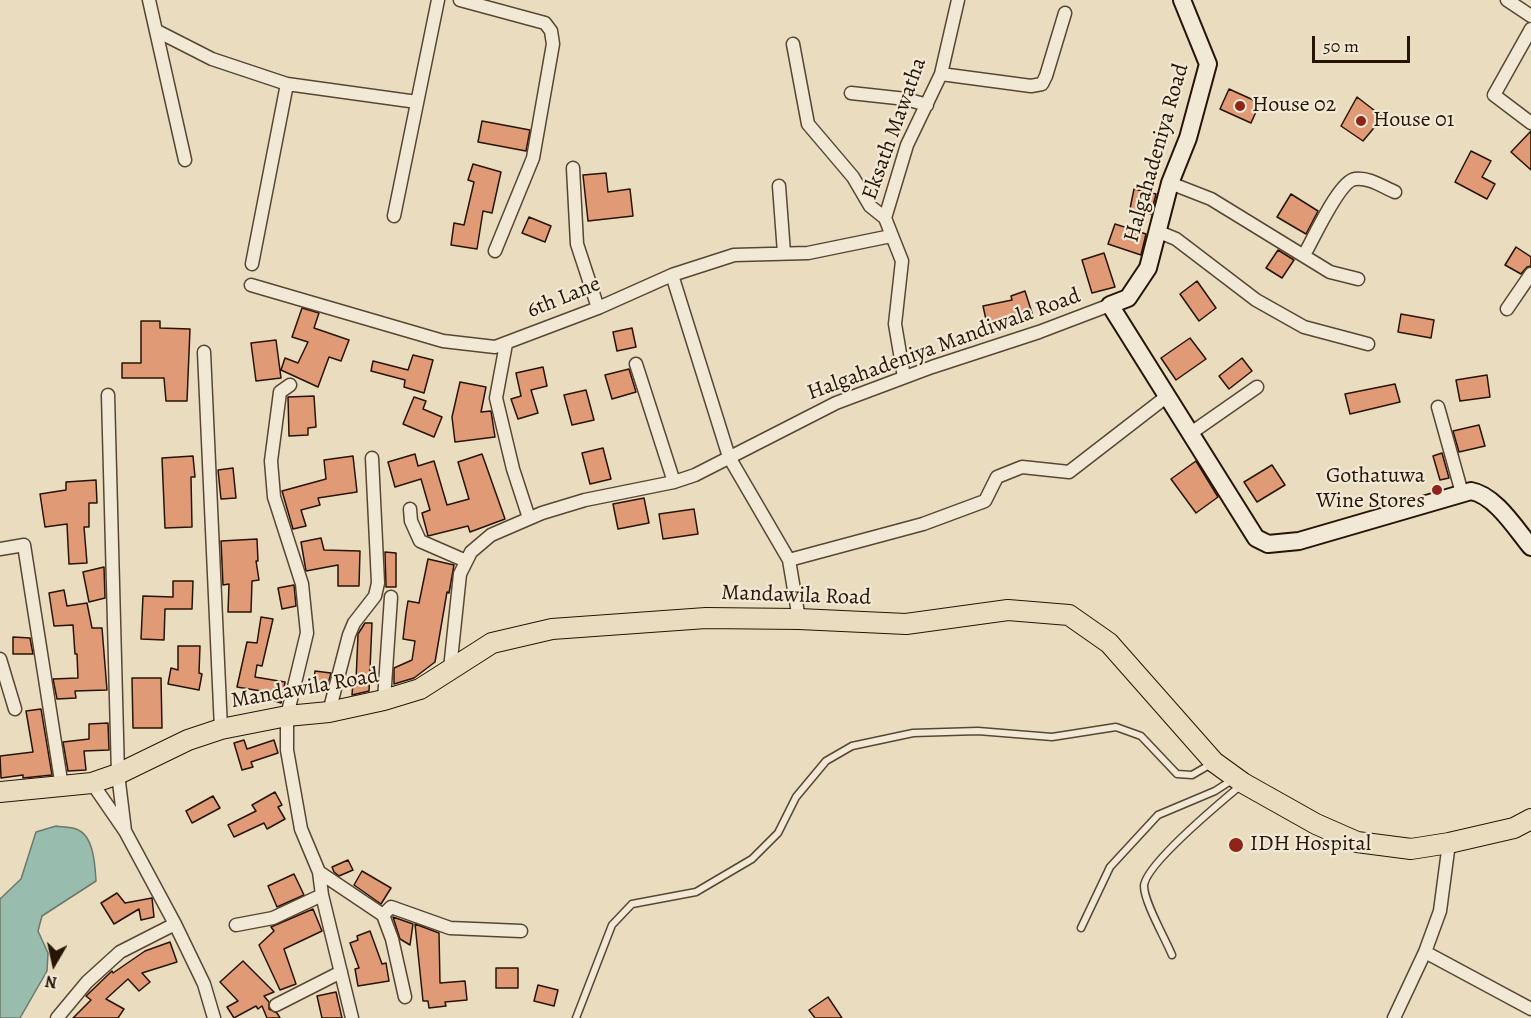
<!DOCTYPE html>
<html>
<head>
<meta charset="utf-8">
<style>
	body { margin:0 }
	#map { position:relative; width:1531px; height:1018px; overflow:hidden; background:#eaddbf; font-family:Alegreya,serif }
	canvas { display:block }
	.north { position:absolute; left:24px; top:934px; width:60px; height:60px; -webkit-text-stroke:4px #f1e9d5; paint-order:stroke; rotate:189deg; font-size:16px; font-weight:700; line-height:24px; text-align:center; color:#271403 }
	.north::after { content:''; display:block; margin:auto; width:21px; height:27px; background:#271403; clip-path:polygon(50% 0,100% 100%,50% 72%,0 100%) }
	.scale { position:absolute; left:1312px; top:36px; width:98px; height:27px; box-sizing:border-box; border:3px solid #271403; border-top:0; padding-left:8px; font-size:18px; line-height:21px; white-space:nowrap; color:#271403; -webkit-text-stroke:4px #f1e9d5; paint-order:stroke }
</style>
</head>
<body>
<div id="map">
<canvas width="1531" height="1018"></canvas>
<div class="north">N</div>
<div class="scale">50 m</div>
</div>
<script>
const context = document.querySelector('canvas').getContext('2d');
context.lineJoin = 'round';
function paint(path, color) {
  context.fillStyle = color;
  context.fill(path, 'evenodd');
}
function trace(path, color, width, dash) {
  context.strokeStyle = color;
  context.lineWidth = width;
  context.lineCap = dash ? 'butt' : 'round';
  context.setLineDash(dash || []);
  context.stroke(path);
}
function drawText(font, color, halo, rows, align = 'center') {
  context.font = font + ' Alegreya,serif';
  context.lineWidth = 4.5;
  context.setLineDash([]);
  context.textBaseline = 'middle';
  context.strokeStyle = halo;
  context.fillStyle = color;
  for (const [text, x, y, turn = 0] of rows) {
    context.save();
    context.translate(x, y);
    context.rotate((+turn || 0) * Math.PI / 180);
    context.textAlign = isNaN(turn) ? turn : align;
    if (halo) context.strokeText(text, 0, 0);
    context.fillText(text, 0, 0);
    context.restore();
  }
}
const water = new Path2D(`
	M56,826C62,827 70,827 76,829C94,835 95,865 96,881L42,916L38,931L48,953L47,971L20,1018H0V899L21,879L36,832Z`);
paint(water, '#98bcae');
trace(water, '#6b796a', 1.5);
const building = new Path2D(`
	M1229,89L1260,103L1251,123L1220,109Z
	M1357,97L1383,117L1363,141L1341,126Z
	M482,121L530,130L526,151L478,142Z
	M1531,131V170L1511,152Z
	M1471,151L1491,161L1482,177L1495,184L1487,199L1455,182Z
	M473,164L501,172L492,213L483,211L477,249L451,245L454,223L464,225L474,182L468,180Z
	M606,173L608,192L630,189L633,216L588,221L583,175Z
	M1134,189L1156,194L1151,214L1130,209Z
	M1291,194L1318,211L1306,234L1277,217Z
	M529,217L551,226L545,242L522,233Z
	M1115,224L1146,234L1141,255L1108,244Z
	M1516,247L1531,257V266L1527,267L1521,274L1505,265Z
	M1278,250L1294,260L1282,278L1266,268Z
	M1104,253L1115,287L1092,293L1082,260Z
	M1197,281L1216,308L1199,321L1180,294Z
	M1025,291L1033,316L987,324L983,306L1012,300L1011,296Z
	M302,308L319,313L314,328L349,340L341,361L329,357L318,387L281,370L285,358L298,363L308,342L292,337Z
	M1401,314L1434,320L1431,338L1398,332Z
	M141,321H160V328L190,329L187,401H166L164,378H122V363H141Z
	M632,328L636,347L617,351L613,332Z
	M1190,338L1206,359L1176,380L1161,358Z
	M276,340L281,378L256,381L251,343Z
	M413,355L433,360L424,393L404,387L405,380L371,371L373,361L408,370Z
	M1242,358L1252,371L1229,389L1219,376Z
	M543,367L547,386L531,390L538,413L518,419L511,399L521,396L516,373Z
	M629,369L636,392L612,399L605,375Z
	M1487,375L1490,397L1460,401L1456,380Z
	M460,382L486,387L481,412L491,411L495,437L455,442L452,417Z
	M1395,384L1400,402L1350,414L1345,394Z
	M586,390L594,420L572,425L564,395Z
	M314,396L316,427L308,428V435L289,436L288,397Z
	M414,397L426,401L423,409L442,417L434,437L403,424Z
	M1479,425L1485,446L1459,452L1453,431Z
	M603,448L611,479L590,484L582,453Z
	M1442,453L1449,478L1440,480L1433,456Z
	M415,454L418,466L434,461L447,505L469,499L458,462L482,454L505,519L470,532L468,526L428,536L422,513L430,510L421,479L395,487L388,462Z
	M193,456L195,477H191L192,527L165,528L162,458Z
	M353,456L357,492L318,498L320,505L301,510L306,526L293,529L282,491L326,479L324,460Z
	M1196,461L1218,497L1196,513L1171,479Z
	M1272,465L1285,485L1257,502L1244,482Z
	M233,468L236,498L221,499L218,470Z
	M96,480L97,503H89V527H84L87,563L69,564L67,524L45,527L40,494L66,490V482Z
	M644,498L649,523L618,529L613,504Z
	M694,509L698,534L663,539L659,514Z
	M321,538L324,550L360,551L359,586H338V565L306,571L301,542Z
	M257,539L258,561H256L259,580L252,581L251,612H228L229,584L223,585L221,541Z
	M385,552L396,553V587H386Z
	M428,559L454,565L449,593L447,592L435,662L414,678L394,684V668L412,660L415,641L403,639L406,613L408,601L419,603Z
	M104,567L105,598L89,602L83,572Z
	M173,581H193L192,609H165L164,640L141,639L143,596L173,597Z
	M294,585L296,606L282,609L278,588Z
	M64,590L67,606L87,603L92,628H102L107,690L75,691L76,698L57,699L53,679L78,678L77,654H75L73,625L54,626L49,593Z
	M261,617L273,619L262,666L257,665L255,677L285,682L281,703L260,696L261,691L237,687L247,642L257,643Z
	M365,623H372L369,691L352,695L353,681H356L358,634Z
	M13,637L30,638L33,654H13Z
	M178,646H200L199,673L202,674L199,690L168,684L171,668L178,670Z
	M315,671L331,673L326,692L313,690Z
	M132,678H161L162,728H133Z
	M41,709L52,775L23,778V775L1,778L0,756L33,752L26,711Z
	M108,723L109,750L84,751L86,770L68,771L63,742L89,739V724Z
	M244,740L247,749L274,740L278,753L251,762L253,767L242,770L234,743Z
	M275,792L282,805L278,807L285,819L267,829L264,823L234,837L228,825L256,811L252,805Z
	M213,796L220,808L192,823L186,811Z
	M348,860L353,870L339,876L334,872L332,867Z
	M362,871L391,888L381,904L354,885Z
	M294,874L304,895L277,907L268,886Z
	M117,893L125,903L152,898L154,917L141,920L139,909L114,924L101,903Z
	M313,909L322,931L284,949L296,984L280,990L259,945L274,931L271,927Z
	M393,917L413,924L410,945L400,939Z
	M415,924L439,933L440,983L465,981L467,1000L445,1002L446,1006L429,1008L428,1001H423Z
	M370,931L382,964L386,963L389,981L358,986L355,969L359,968L350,943L358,940L357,936Z
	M170,942L177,962L142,973L150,982L139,991L128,979L106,999L124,1009L118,1018H73L91,1000L86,996L112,971L113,973L145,951Z
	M243,961L274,992L264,996L269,1002V1009L277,1013L280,1018H267L262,1006L258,1009L256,1006L234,1018L227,1007L238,1001L220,982Z
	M496,968H518V988H496Z
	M538,985L558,990L554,1006L534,1001Z
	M336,992L342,1018H322L317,996Z
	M828,997L842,1018H815L809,1010Z`);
paint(building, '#e19a76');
trace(building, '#271403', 1.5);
const lane = new Path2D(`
	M1081,928L1110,867L1158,815L1215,791L1232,780
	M1172,955C1165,938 1144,902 1144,886C1145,865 1222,801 1240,786
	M576,1018L612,925L632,904L696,892L752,859L778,833L796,797L826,761L852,746L913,733L978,731L1052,737L1116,727L1141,736L1177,774L1192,775L1211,764`);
const street = new Path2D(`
	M149,0L185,160
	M460,0L545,23L551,31L553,44L533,158L495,251
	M1507,0L1531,16
	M1531,29L1494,95L1531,123
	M157,31L212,59L287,84L417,102
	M793,44L808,124L853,177L870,206L885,218
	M941,74L1031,86L1042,84L1046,76L1065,13
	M851,93L906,99L927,105
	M573,168L577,244L598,308
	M1170,183L1211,199L1330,272L1358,279
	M779,186L784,253
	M394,216L438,0
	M1159,232L1176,239L1256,300L1304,327L1368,344
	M1304,255C1313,240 1339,181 1355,179C1369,177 1383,187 1395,192
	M252,264L287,84
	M672,275L729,457L789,560L799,619
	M251,285L443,341L495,347L598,308L672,275L734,255L808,253L891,236
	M1507,309L1531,274
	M506,344L496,398L513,469L529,518
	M204,352L221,729
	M636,364L674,482
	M904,377L895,324L902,261L885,218L907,145L941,74L958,0
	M290,385L280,392L279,400L271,461L274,497L302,584L307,633L287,716V750L301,829L319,872L322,895L352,1018
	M108,395L118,774L125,831
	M1438,407L1462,493
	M1191,433L1257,387
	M410,509L411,521L420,541L466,561
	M0,549L24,545L62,787
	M789,560L923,524L985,501L997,477L1022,467L1069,472L1166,397
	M0,659L15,709
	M450,669L460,574L471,552L491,535L542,513L585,500L674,482L695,475L836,403L932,367L1039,332L1110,305
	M384,700L391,597
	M329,712L349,635L354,623L375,596L378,583L372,458
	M92,783L125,831L175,924L204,984L214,1018
	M319,872L383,915L391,907L450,928L521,931
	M383,915L392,939L405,997
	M236,925L273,918L322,895
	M1425,952L1531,1009
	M276,1005L341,972
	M57,1018L87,982L120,952L175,924
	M1394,1018L1425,952L1440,911L1449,843`);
const secondary = new Path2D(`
	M1182,0L1208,64L1188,138L1170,183L1148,268L1128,298L1110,305L1256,538L1268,544L1299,541L1471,491C1495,495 1516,529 1531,547`);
const primary = new Path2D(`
	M0,792L92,783L118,774L188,740L221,729L287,716L329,712L384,700L420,689L492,643L552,629L706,618L799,619L906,624L1008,610L1069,615L1109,643L1214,762L1243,783L1316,824L1357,842L1411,849L1449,843L1514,828L1531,819`);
trace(lane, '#584632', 9);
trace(street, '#584632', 15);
trace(secondary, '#271403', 20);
trace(primary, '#271403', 22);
trace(lane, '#f1e9d5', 6);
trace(street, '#f1e9d5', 12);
trace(secondary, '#f1e9d5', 16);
trace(primary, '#eaddbf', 20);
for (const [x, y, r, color] of [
	[1240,106,6,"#8f2418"],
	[1361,121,6,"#8f2418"],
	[1437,490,6,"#8f2418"],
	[1236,845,8,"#8f2418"]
]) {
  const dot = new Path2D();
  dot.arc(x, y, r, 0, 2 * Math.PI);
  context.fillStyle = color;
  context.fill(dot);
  trace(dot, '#f1e9d5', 2);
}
drawText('22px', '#271403', '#f1e9d5', [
	["House 02",1252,106],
	["House 01",1373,121],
	["Gothatuwa",1425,477,"right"],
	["Wine Stores",1425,502,"right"],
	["IDH Hospital",1250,845]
], 'left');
drawText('22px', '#271403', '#f1e9d5', [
	["Eksath Mawatha",895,129,-70],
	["Halgahadeniya Road",1157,153,-74],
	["6th Lane",564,298,-22],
	["Halgahadeniya Mandiwala Road",944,345,-20],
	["Mandawila Road",796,596,2],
	["Mandawila Road",305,689,-10]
]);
</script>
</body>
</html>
